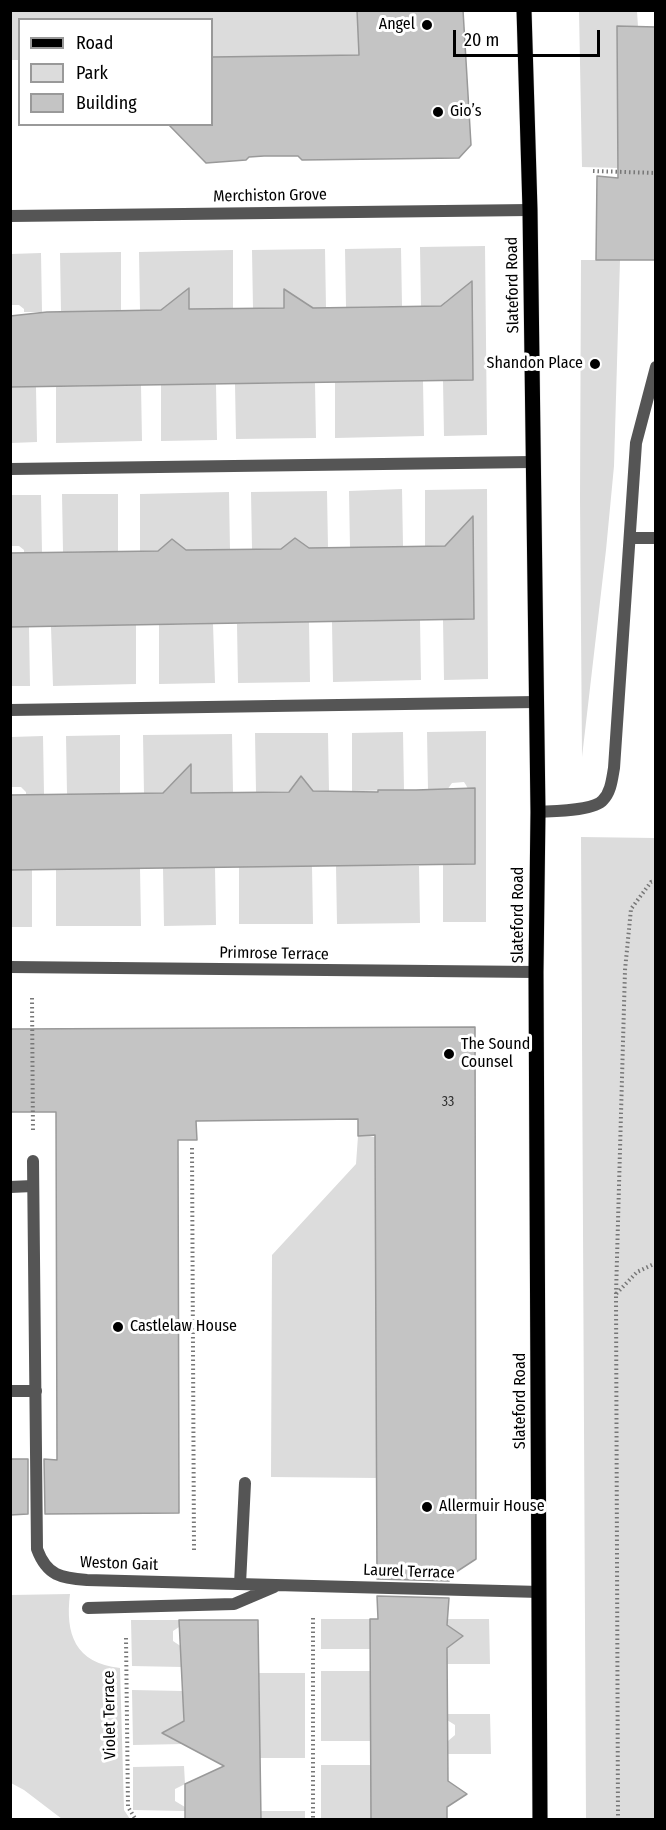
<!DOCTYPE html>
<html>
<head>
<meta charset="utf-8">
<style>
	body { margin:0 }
	#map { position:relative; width:666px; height:1830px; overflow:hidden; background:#fff; font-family:"Fira Sans Condensed",sans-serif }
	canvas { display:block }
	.frame { position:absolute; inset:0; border:12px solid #000; pointer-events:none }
	.legend { position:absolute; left:18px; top:18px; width:195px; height:108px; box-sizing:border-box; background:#fff; border:2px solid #999; margin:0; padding:8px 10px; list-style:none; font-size:18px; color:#000 }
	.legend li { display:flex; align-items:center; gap:12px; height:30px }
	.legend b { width:30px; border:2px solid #999 }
	.scale { position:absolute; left:453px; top:30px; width:147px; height:27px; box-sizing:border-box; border:3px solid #000; border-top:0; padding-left:8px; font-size:18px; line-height:21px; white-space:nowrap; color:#000; -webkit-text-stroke:4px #fff; paint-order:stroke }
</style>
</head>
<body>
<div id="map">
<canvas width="666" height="1830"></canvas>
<div class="frame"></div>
<ul class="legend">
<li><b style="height:8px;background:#000"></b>Road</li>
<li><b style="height:16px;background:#dcdcdc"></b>Park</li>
<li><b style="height:16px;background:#c4c4c4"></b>Building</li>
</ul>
<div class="scale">20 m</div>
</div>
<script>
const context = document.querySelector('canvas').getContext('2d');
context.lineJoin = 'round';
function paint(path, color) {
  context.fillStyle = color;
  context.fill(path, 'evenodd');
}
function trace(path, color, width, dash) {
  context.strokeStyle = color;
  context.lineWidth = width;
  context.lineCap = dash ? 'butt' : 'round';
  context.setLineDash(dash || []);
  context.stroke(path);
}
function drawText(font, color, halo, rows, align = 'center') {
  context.font = font + ' "Fira Sans Condensed",sans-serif';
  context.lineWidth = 6;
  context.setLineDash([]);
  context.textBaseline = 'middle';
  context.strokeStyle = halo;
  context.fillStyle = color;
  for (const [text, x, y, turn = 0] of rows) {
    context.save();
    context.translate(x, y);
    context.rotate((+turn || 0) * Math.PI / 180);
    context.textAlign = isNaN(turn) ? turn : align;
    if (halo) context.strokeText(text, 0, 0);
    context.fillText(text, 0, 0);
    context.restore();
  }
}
paint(new Path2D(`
	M10,11H357L359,55L212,57V20H20L19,60H11Z
	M579,11H637L638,27H617L618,168L582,167Z
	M485,246L487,435L444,436L443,381L473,379V305H466L461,298H450L445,302V306H421L420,247Z
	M401,248L402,306L346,307L345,249Z
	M325,249L326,308H308V304L303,301H293L287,308L253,309L252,250Z
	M233,250V309H189L180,303H170L164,307V310H140L139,252Z
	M121,252V311L61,312L60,253Z
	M41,253L42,312H24V309L19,305H11V254Z
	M581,260H620L614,466L606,550L582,757L580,499Z
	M423,381L424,436L335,438V382Z
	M315,383L316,438L236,439L235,384Z
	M216,384L217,440L161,441V385Z
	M141,385L142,441L56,443V387Z
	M11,387H36L37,442L11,443Z
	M402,489L403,546L350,548L349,491Z
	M487,489L488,679L444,680L443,620L474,619L473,582L461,539H452L445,546H425V490Z
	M327,491L328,548H305L299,542H290L285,546V549H252L251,492Z
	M229,492L230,550H182L166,544L161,548V551H140V494Z
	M62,494H118V551L63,552Z
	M10,495H41L42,553H24V550L19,546H11Z
	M420,620L421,680L333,682L332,622Z
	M309,622L310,682L238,683L237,624Z
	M213,624L215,683L159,684V625Z
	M136,625V684L53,686L51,627Z
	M11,627H29L30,686H11Z
	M486,731V922H443V865L475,864C475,842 477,799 464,782L452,783L447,790H428L427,732Z
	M403,732L404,790L352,791V733Z
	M255,733H328L329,791H312L307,784H295L291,789V791L256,792Z
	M232,734L233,792L187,793L181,785H170L165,790V793L144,794L143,735Z
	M120,735V793L67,794L66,736Z
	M43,736L44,794L26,795V792L21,787H11V737Z
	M581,837L655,838V1819H586Z
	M312,866L313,924H239V867Z
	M336,866H419L420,923L337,924Z
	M215,867L216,925L164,926L163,868Z
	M140,868L141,926H56V870Z
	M10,870H32V927H11Z
	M367,1135L380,1139L377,1478L271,1477L272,1255L356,1164L358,1136Z
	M70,1594C65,1634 75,1663 120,1668L124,1810L130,1819H62L24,1790L11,1783V1595Z
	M321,1619H370L371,1649H321Z
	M448,1619H489L490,1664H447V1648L454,1630L447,1625Z
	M131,1620H181L182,1625L173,1631V1641L182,1647V1667L132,1666Z
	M321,1671H370L371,1741H321Z
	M259,1673H305V1758H260Z
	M132,1690L183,1691V1721L174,1726V1739L184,1744L133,1745Z
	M447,1714H490L491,1754H448V1741L455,1735V1725L447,1720Z
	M321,1765H371V1819H321Z
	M184,1766L185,1784L175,1789V1801L185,1807V1811L133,1810V1767Z
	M261,1811H305V1819H261Z`), '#dcdcdc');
const building = new Path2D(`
	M357,10H463L471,145L459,158L302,160L298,156H264L249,157L246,160L206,163L168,124H212V57L359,55Z
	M617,26L656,27V260H596L597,176L618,178Z
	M472,281L473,380L10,387V316L47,312L161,310L189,288V309L284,308V289L313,308L441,306Z
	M473,516L474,619L10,627V553L158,551L172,539L186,550L281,549L295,538L309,548L445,546Z
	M191,764V793L289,792L301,776L313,791L378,792V790H416L475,788V864L10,870V795L163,793Z
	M475,1027L476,1559L450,1576L449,1581L377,1579L375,1135L358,1136V1119L196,1121L197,1140H178L179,1513L45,1514L44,1459L57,1460L56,1112H10V1029Z
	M10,1459H28V1514L10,1515Z
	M377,1596L449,1598L447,1625L463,1636L447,1648L448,1781L467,1794L447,1807V1820H371L370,1619H378Z
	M179,1620H258L261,1820H185V1784L224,1766L162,1733L184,1721Z`);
paint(building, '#c4c4c4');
trace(building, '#999', 1.5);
const primary = new Path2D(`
	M524,10L530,210L538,812L536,972L540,1820`);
trace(primary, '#dbdbdb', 16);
trace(new Path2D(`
	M593,171L656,173
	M32,998L33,1132
	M192,1148L194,1550
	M616,1294L625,970L631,909L651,882L656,881
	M313,1618V1820
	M126,1638L128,1807L136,1820
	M618,1820L616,1294L637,1272L656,1263`), '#777', 4, [1.5, 3]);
trace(new Path2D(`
	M630,538H656
	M538,812C553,811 594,811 603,800C611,792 612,779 614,768L636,443L656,367
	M10,1187L33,1186
	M10,1391H36
	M240,1584L245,1483`), '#555', 12);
trace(new Path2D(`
	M10,216L530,210
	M10,469L532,462
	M10,710L536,702
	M10,967L536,972
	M33,1161L37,1549C47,1576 61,1578 87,1580L540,1592
	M88,1608L234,1604L274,1587`), '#555', 12);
trace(primary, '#000', 15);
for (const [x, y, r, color] of [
	[427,25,6,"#000"],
	[438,112,6,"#000"],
	[595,364,6,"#000"],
	[449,1054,6,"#000"],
	[118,1327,6,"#000"],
	[427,1507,6,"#000"]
]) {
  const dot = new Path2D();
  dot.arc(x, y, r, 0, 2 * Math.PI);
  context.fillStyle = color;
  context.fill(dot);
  trace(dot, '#fff', 2);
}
drawText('14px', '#313131', null, [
	["33",448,1102]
]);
drawText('16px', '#000', '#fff', [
	["Angel",415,25,"right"],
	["Gio’s",450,112],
	["Shandon Place",583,364,"right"],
	["The Sound",461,1045],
	["Counsel",461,1063],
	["Castlelaw House",130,1327],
	["Allermuir House",439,1507]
], 'left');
drawText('16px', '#000', '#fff', [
	["Merchiston Grove",270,196,-1],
	["Slateford Road",513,285,-91],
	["Slateford Road",519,915,-90],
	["Primrose Terrace",274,954,1],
	["Slateford Road",521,1401,-90],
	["Weston Gait",119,1564,2],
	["Laurel Terrace",409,1572,2],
	["Violet Terrace",110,1715,-91]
]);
</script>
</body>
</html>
